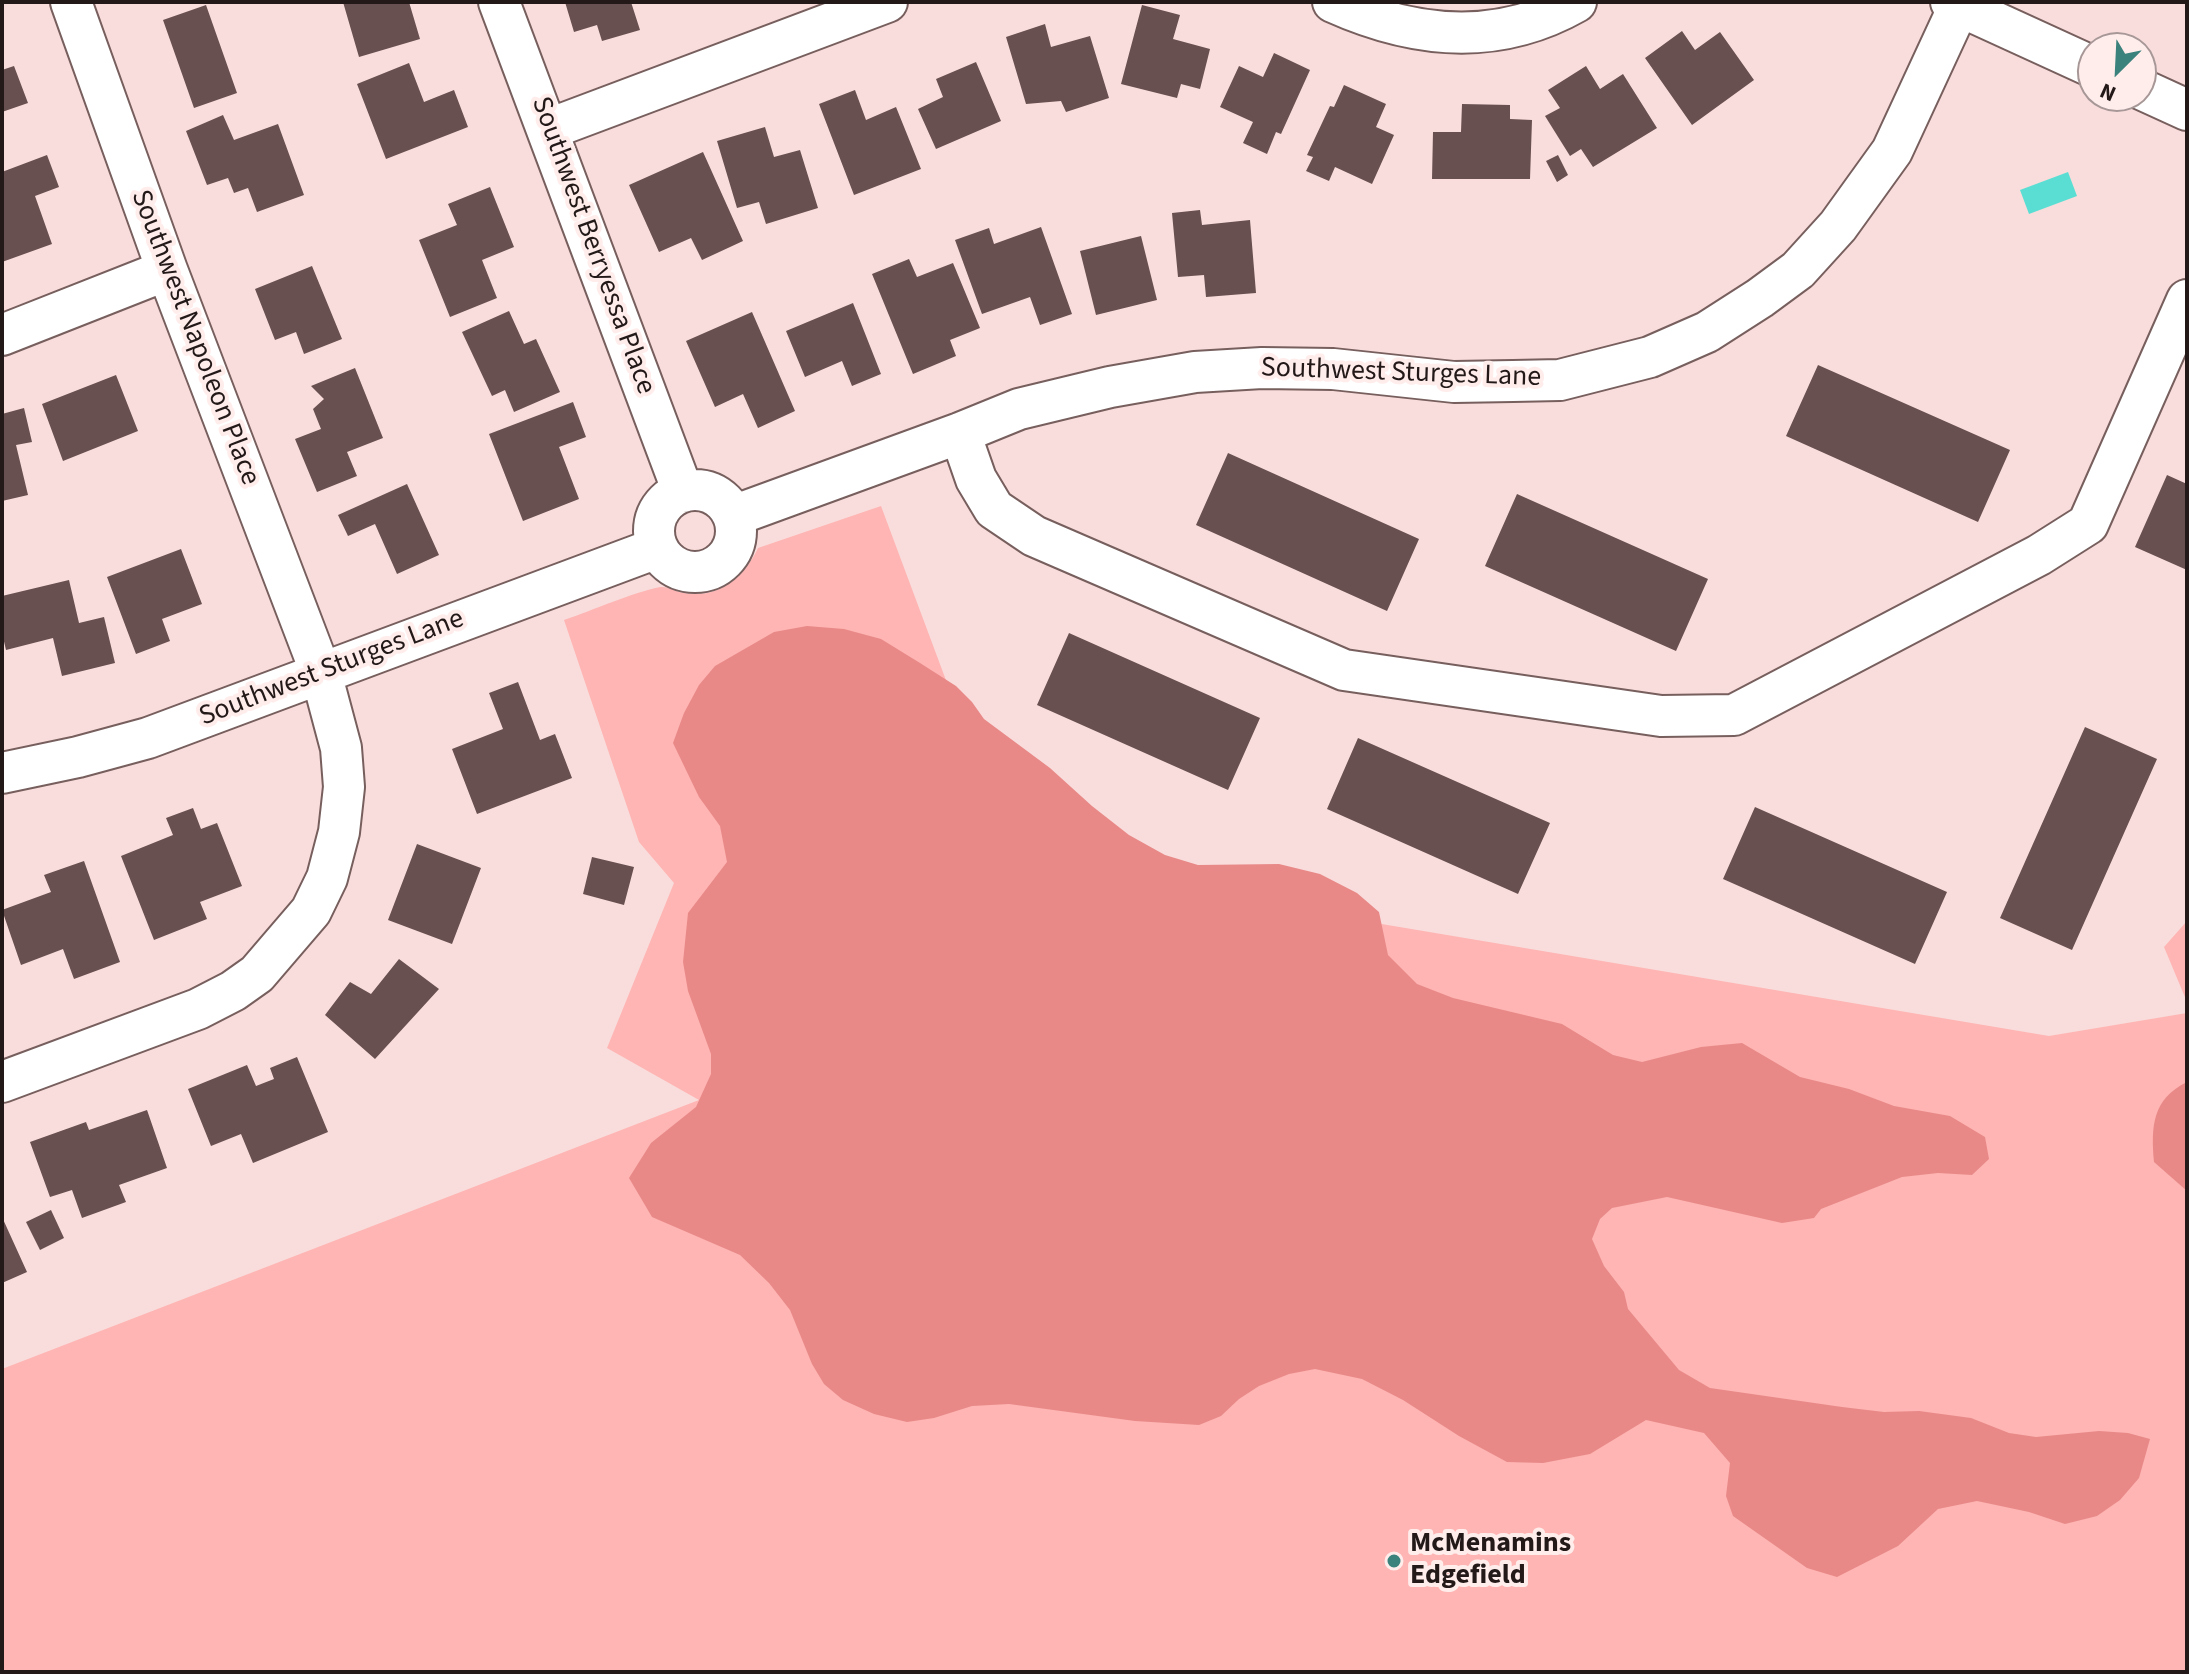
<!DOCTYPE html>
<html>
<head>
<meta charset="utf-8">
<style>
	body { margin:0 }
	#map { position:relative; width:2189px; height:1674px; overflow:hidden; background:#f9dddc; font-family:"Source Sans 3",sans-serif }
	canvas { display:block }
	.frame { position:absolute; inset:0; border:4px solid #221918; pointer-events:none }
	.north { position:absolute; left:2077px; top:32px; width:80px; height:80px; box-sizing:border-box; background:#ffedec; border:2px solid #a79897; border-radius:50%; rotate:204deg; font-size:22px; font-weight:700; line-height:32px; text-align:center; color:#221918 }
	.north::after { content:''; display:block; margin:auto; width:28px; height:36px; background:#3b827c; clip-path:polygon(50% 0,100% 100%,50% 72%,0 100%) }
</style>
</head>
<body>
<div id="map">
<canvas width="2189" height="1674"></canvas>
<div class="frame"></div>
<div class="north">N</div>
</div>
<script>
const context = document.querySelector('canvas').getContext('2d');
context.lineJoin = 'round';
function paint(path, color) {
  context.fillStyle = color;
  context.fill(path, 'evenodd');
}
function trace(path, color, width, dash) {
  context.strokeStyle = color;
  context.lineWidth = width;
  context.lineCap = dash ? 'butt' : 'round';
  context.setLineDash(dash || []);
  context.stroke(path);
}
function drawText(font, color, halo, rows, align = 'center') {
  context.font = font + ' "Source Sans 3",sans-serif';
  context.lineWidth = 8;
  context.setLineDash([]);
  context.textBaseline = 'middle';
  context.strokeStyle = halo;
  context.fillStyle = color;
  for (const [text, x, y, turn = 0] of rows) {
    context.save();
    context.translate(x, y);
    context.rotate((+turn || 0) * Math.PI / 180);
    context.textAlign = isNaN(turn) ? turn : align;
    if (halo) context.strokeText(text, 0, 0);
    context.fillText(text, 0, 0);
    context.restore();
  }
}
paint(new Path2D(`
	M881,506L1044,943L1173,889L2049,1036L2187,1013V1672H2V1369L699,1100L607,1048L674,883L639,842L564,620C594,610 631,593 660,587C668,586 676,592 684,593C719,599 744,578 758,548Z
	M2187,921V1002L2164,947Z`), '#feb5b3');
paint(new Path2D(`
	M807,626L844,629L881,639L920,663L956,686L972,702L984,719L1050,768L1092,806L1129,835L1165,855L1198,865L1279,864L1320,874L1357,893L1379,912L1388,955L1417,984L1453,998L1562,1024L1613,1055L1642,1062L1701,1047L1742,1043L1800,1077L1849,1089L1894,1106L1950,1116L1985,1137L1989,1159L1972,1175L1938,1173L1902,1177L1821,1209L1814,1218L1782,1223L1667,1197L1612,1208L1600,1219L1592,1239L1604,1266L1624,1292L1628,1309L1679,1370L1710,1388L1842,1407L1884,1412L1919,1411L1971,1418L2009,1433L2036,1437L2099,1431L2128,1433L2150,1439L2139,1478L2120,1500L2097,1516L2065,1524L2029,1512L1977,1501L1938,1509L1898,1546L1837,1577L1807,1568L1733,1516L1726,1496L1730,1463L1704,1433L1646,1420L1590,1454L1543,1463L1507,1462L1459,1436L1403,1400L1362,1379L1315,1369L1289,1374L1259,1386L1239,1399L1221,1416L1199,1425L1135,1421L1009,1404L972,1406L934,1418L907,1422L874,1414L843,1400L824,1384L812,1364L790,1310L769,1283L740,1255L652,1217L629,1178L651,1143L696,1107L711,1074V1054L688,991L683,962L688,913L727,862L720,826L699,797L673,743L684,713L699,685L715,666L774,632Z
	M2187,1082V1191L2154,1162C2151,1127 2152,1099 2187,1082Z`), '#e88988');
paint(new Path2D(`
	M2068,172L2077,196L2029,214L2020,190Z`), '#5aded3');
paint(new Path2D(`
	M343,2H409L420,39L359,57Z
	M565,2H631L640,30L602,41L597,25L574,32Z
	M206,5L237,93L194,108L163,20Z
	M1142,5L1180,15L1173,39L1210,49L1200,89L1181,84L1177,98L1121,84Z
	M1045,24L1051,47L1090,36L1109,98L1066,112L1061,101L1026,104L1006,37Z
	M1682,31L1695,50L1720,32L1754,80L1692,125L1645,58Z
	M1274,53L1310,70L1281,134L1276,132L1267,154L1243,143L1253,122L1220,107L1239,66L1263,77Z
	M976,62L1001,121L936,149L918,109L943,97L936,79Z
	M409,63L424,102L454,90L468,127L386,159L357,84Z
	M14,66L28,103L2,112V70Z
	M1586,66L1600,89L1623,74L1657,128L1593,167L1581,149L1570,156L1545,116L1560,108L1548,90Z
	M1344,85L1386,104L1376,127L1394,135L1372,184L1335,167L1329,181L1306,171L1313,157L1307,155L1330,106L1334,107Z
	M855,90L866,120L896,107L921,169L854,195L819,104Z
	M1462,104L1510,105V119L1532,120L1530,179H1432L1433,132H1461Z
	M223,115L234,140L278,124L304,195L257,212L248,188L234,193L228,178L207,185L186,131Z
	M765,127L774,157L800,150L818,208L766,224L759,202L737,208L717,141Z
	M703,152L743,241L702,260L691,238L659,252L629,185Z
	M47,155L59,187L35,196L52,244L2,262V172Z
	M1558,155L1568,175L1557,182L1546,161Z
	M490,187L514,247L482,260L497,298L450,317L419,240L457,225L448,204Z
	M1200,210L1202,225L1250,220L1256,293L1206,297L1204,275L1178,277L1172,213Z
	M1041,227L1072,314L1040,325L1030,297L982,314L955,240L989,228L994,244Z
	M1141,236L1157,300L1096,315L1080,251Z
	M909,259L917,277L953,263L980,328L950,340L956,356L913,374L872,274Z
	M312,266L342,339L304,354L296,332L275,340L255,289Z
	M853,303L881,374L852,386L842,361L805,377L786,331Z
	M509,311L524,344L536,339L560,392L514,412L505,390L492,396L462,332Z
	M752,312L795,411L758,428L743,394L715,407L686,341Z
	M1818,365L2010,450L1978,522L1786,436Z
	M355,368L383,438L347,452L357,476L317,492L295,439L321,429L313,409L324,399L311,386Z
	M116,375L138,431L63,461L42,404Z
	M573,402L586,437L559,447L579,499L523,521L489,434Z
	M24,408L32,442L16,445L28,495L2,501V414Z
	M1228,453L1419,539L1387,611L1196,525Z
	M2167,475L2187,484V570L2135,547Z
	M407,484L439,555L397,574L375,524L348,536L338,515Z
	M1517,494L1708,579L1676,651L1485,566Z
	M181,549L202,604L162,619L170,641L136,654L107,577Z
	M69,580L79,623L104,617L115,663L62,676L53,638L6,650L2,633V596Z
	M1069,633L1260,718L1228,790L1037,705Z
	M518,682L540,740L555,734L572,778L477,814L452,749L503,729L489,693Z
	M2085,727L2157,759L2072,950L2000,918Z
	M1358,738L1550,823L1518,894L1327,809Z
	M1755,807L1947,892L1915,964L1723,879Z
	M193,808L201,829L217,823L242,886L200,902L207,919L154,940L121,856L173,835L166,818Z
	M417,844L481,868L452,944L388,920Z
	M592,857L634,867L624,905L583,894Z
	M84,861L120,962L74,979L63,949L21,965L2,910L51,892L44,875Z
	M399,959L439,989L375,1059L325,1015L350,982L371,994Z
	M297,1057L328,1132L253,1163L241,1134L211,1146L188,1089L247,1065L256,1086L274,1079L270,1068Z
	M147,1110L167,1168L119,1185L126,1202L82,1218L72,1190L50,1197L30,1142L86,1122L89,1130Z
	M51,1210L64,1238L40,1250L26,1222Z
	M2,1217L27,1272L2,1283Z`), '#67504f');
const street = new Path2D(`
	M499,2L683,492
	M1333,2C1413,38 1497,47 1576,2
	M1951,2L2093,67
	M2141,89L2187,110
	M549,129L887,2
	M2,335L167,270
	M960,433L976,479L994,509L1034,536L1344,670L1661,716L1734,715L2039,555L2088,524L2187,300
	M654 531a41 41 0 1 1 82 0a41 41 0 1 1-82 0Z
	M733,516L960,433L1019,409L1110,387L1195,372L1262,368L1333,369L1454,382L1513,381L1560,380L1650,357L1707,332L1760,298L1798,270L1838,226L1892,151L1961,2
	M2,773L78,757L148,738L657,548
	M2,1082L198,1009L233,991L257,974L311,911L327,878L339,832L344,787L341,748L321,673L167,270L71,2`);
trace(street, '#775f5e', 44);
trace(street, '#fff', 40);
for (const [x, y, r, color] of [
	[1394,1561,8,"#3b827c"]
]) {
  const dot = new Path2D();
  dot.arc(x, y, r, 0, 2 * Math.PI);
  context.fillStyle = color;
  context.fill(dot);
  trace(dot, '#ffedec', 3);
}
drawText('28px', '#221918', '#ffedec', [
	["Southwest Berryessa Place",592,246,70],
	["Southwest Napoleon Place",194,338,69],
	["Southwest Sturges Lane",1401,374,2],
	["Southwest Sturges Lane",332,669,-21]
]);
drawText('bold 28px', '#221918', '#ffedec', [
	["McMenamins",1410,1545],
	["Edgefield",1410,1577]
], 'left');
</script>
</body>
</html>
